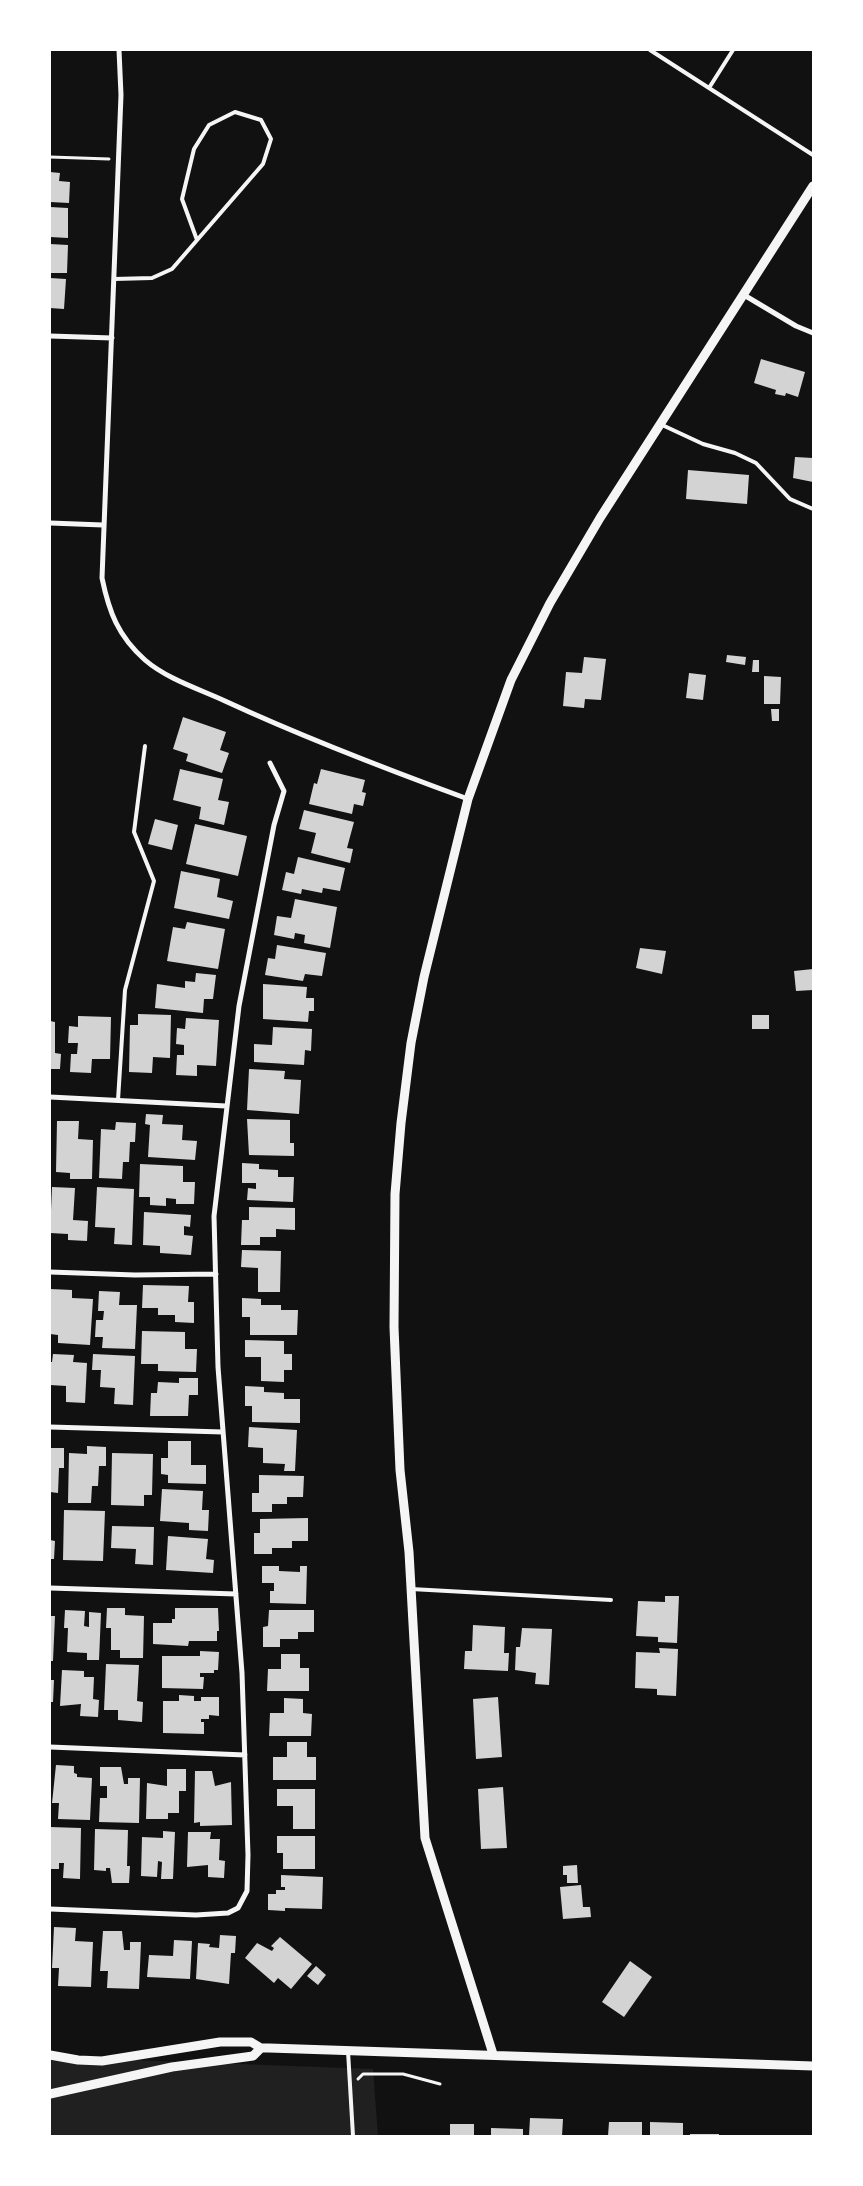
<!DOCTYPE html>
<html>
<head>
<meta charset="utf-8">
<style>
	body { margin:0 }
	#map { position:relative; width:863px; height:2186px; overflow:hidden; background:#111; font-family:Helvetica,sans-serif }
	canvas { display:block }
	.frame { position:absolute; inset:0; border:51px solid #fff; pointer-events:none }
</style>
</head>
<body>
<div id="map">
<canvas width="863" height="2186"></canvas>
<div class="frame"></div>
</div>
<script>
const context = document.querySelector('canvas').getContext('2d');
context.lineJoin = 'round';
function paint(path, color) {
  context.fillStyle = color;
  context.fill(path, 'evenodd');
}
function trace(path, color, width, dash) {
  context.strokeStyle = color;
  context.lineWidth = width;
  context.lineCap = dash ? 'butt' : 'round';
  context.setLineDash(dash || []);
  context.stroke(path);
}
paint(new Path2D(`
	M50,2057L373,2069L378,2136H50Z`), '#202020');
paint(new Path2D(`
	M50,172L60,173L59,181L70,182L69,203L50,202Z
	M50,207L68,208V238L50,237Z
	M50,244L68,245L67,273H50Z
	M50,278L66,279L64,309L50,308Z
	M761,359L805,372L798,397L786,393L785,396L775,394L776,390L754,383Z
	M795,457L813,458V482L793,478Z
	M688,470L749,475L747,504L686,499Z
	M727,655L746,657L745,665L726,662Z
	M584,657L606,659L601,700L585,699L584,708L563,706L566,672L582,673Z
	M753,660H759V672H752Z
	M689,673L706,675L703,700L686,698Z
	M764,676L781,677L780,704H764Z
	M771,709H779V721H772Z
	M183,717L226,732L220,750L229,753L222,773L186,761L188,754L173,749Z
	M180,769L223,779L218,800L229,802L224,825L199,819L201,807L173,800Z
	M321,769L365,780L362,792L366,793L363,806L354,804L352,814L309,804L314,783L317,784Z
	M304,810L354,822L347,848L353,849L350,863L311,853L316,833L299,829Z
	M155,819L178,825L172,850L148,844Z
	M195,824L247,836L238,876L186,864Z
	M298,857L345,868L340,891L323,888L322,893L302,889L301,894L282,890L286,872L294,874Z
	M181,871L220,879L217,897L233,901L229,919L174,908Z
	M295,899L337,907L330,948L304,943L305,935L295,933L294,939L274,935L277,916L291,918Z
	M187,922L225,929L218,969L167,961L173,927L185,929Z
	M277,945L326,953L322,976L305,974L303,981L265,975L268,958L275,959Z
	M640,948L666,951L662,974L636,968Z
	M813,969V990L796,991L794,971Z
	M196,973L216,975L213,999H204L203,1013L155,1008L157,984L185,988V981L195,982Z
	M263,984L307,987L306,998H314V1011H309L308,1022L263,1019Z
	M138,1014L171,1015L170,1058L153,1057L152,1073L129,1072L130,1025H138Z
	M752,1015H769V1029H752Z
	M78,1016L111,1017L110,1059H92L91,1073L70,1072L71,1054H77L78,1043H68L69,1026L78,1027Z
	M186,1018L219,1020L216,1066L197,1065V1076L176,1075L177,1055H184V1045L176,1044L177,1028L185,1029Z
	M50,1021L55,1022V1053L61,1054L60,1069H50Z
	M273,1027L312,1029L311,1051L305,1050L304,1065L254,1062V1044L272,1045Z
	M249,1069L285,1071L284,1079L301,1080L299,1114L247,1110Z
	M146,1114L163,1115L162,1124L183,1125L182,1140L197,1141L195,1160L148,1157L150,1125L145,1124Z
	M247,1119L290,1120V1143H294V1156L249,1155Z
	M57,1121H79L78,1139L93,1140L92,1179H70V1173L56,1172Z
	M116,1122L136,1123L135,1142H130L129,1162H123L122,1179L99,1178L101,1129L115,1130Z
	M242,1163L259,1164V1169L278,1170V1177H294L293,1202L247,1200L248,1188L256,1189V1183H242Z
	M140,1164L183,1166V1182H195L194,1204H176V1199L166,1198V1206L150,1205V1197H139Z
	M52,1187L75,1188L73,1220L88,1221L87,1241L68,1240V1234L50,1233Z
	M97,1187L134,1189L132,1245L114,1244L115,1228L95,1227Z
	M249,1207L295,1208V1230L276,1229V1237H260V1245H241L242,1220H249Z
	M144,1212L191,1215L190,1227L184,1226V1235L193,1236L191,1255L160,1253V1246L143,1245Z
	M242,1250L281,1251L280,1292H258V1268L241,1267Z
	M143,1285L189,1286L188,1302H194V1323L175,1322V1315H158V1308H142Z
	M50,1289L72,1290V1298L93,1299L90,1345L58,1343V1335L50,1334Z
	M99,1291L120,1292L119,1305H137L135,1349L102,1348L103,1337H95L96,1320H103L104,1311H98Z
	M242,1298L261,1299V1305H281V1310H298L297,1335H250V1317H242Z
	M142,1331L185,1332V1349H197L196,1372L158,1371V1364H141Z
	M245,1340L284,1341V1354H292V1370H284V1382L261,1381V1357H245Z
	M53,1354L74,1355L73,1362L87,1363L85,1403L66,1402V1386L50,1385V1362H52Z
	M93,1354L135,1356L133,1405L114,1404L115,1388L100,1387L101,1370H92Z
	M179,1378H198V1395H189L188,1416H150L151,1393H157L158,1382L179,1383Z
	M245,1386L264,1387V1392L284,1393V1399H300V1423L252,1422V1406H245Z
	M249,1427L297,1430L295,1471H284L285,1464L263,1463V1448L248,1447Z
	M168,1441H191V1465H206V1484L168,1483V1475L161,1474V1458H168Z
	M87,1446L106,1447V1466H99L98,1486H92L91,1503H68L69,1453L87,1454Z
	M50,1448H64V1468H59L58,1493L50,1492Z
	M112,1453L153,1454L152,1495H144V1506L111,1505Z
	M259,1475L304,1476L303,1497H287V1504H272V1512H252V1493H259Z
	M162,1489L203,1491L202,1510H209L208,1531L189,1530V1523L160,1521Z
	M64,1510L105,1511L103,1561L63,1560Z
	M308,1518V1541H292V1548H272V1554H254V1533H260V1519Z
	M112,1526L154,1527L153,1565L135,1564L136,1549L111,1548Z
	M168,1536L208,1539L206,1559L214,1560L213,1573L166,1570Z
	M50,1540L55,1541L54,1559H50Z
	M262,1566H279V1571L300,1572V1566H307L306,1604L270,1603V1591H274V1583H262Z
	M665,1596H679L677,1643L658,1642V1637L636,1636L638,1601L665,1602Z
	M107,1608H125V1615L144,1616L143,1658H120V1650H111V1628H106Z
	M175,1608H218L219,1631H217V1641H189L188,1646L153,1644V1623H172V1619H175Z
	M65,1610L85,1611L84,1626L89,1627V1612L101,1613L99,1660H87V1653L67,1652L68,1628H64Z
	M269,1610H314V1632H298V1639H280V1647H263V1627L268,1626Z
	M50,1616H55L53,1661H50Z
	M473,1625L505,1627L504,1653H509L508,1671L464,1669L465,1651H472Z
	M522,1628L552,1629L549,1685L535,1684L536,1673L515,1670L516,1647H520Z
	M659,1648L678,1649L676,1696L657,1695V1689L635,1688L636,1652L660,1653Z
	M200,1651L219,1652L218,1670H214V1673H200V1677H204L203,1689L162,1688V1656H200Z
	M281,1654H300V1668H309V1691H267L268,1669H281Z
	M106,1664L139,1665L137,1701L143,1702L142,1722L118,1720V1710H104Z
	M62,1670L84,1671V1677H94L93,1699L99,1700L98,1717L80,1716L81,1704L60,1706Z
	M50,1680H54L53,1702H50Z
	M179,1695L194,1696V1701H201V1697H219V1716L209,1715V1719H201V1722H204V1734L163,1733V1701H179Z
	M498,1697L502,1757L476,1759L473,1699Z
	M284,1698L303,1699V1713L312,1714L311,1736H269L270,1713H284Z
	M287,1742H307V1757H316V1780H273V1757H287Z
	M56,1765L74,1766V1773L77,1774V1777L92,1778L90,1820L58,1819L59,1803H52Z
	M100,1767H121L124,1784H128V1778H140L139,1823L99,1822L100,1798H107V1786H100Z
	M167,1769H186V1791H179V1813H168V1819H146L147,1783L167,1786Z
	M195,1771H212L215,1786L231,1782L232,1825L200,1826V1822L194,1823Z
	M503,1787L507,1848L481,1849L478,1789Z
	M277,1789H315V1829H293V1806H277Z
	M50,1827L81,1828L80,1879L63,1878L64,1863H59V1869H50Z
	M95,1829L128,1830L127,1866H130L129,1883H112L110,1868H106V1871L94,1870Z
	M163,1831L175,1832L173,1879H161L162,1862L158,1861L157,1877L141,1876L142,1837L163,1838Z
	M188,1832H211L210,1839H220L219,1860L225,1861L224,1878L208,1877V1865L187,1867Z
	M277,1836H315V1869H283V1853H277Z
	M577,1865L578,1883H567V1875H563V1866Z
	M281,1875L323,1877L322,1909L285,1908V1911L268,1910V1894H276V1890H285V1887H281Z
	M581,1885L583,1907H590L591,1917L563,1919L560,1887Z
	M54,1927L76,1928L75,1941L93,1942L91,1987L58,1986L59,1968H52Z
	M103,1931H122L124,1950H130V1942H141L139,1989L107,1988L108,1971H100Z
	M220,1935L236,1936L235,1953H231L229,1984L196,1979L198,1943L210,1944L209,1947L219,1948Z
	M280,1937L312,1964L291,1989L278,1978L274,1983L245,1958L257,1943L272,1951L274,1948L271,1946Z
	M174,1940L192,1941L190,1979L147,1977L149,1955L173,1956Z
	M630,1961L652,1977L624,2017L602,2002Z
	M316,1966L326,1975L318,1985L307,1976Z
	M530,2118L563,2119L562,2136H529Z
	M609,2122H642V2136H608Z
	M650,2122L683,2123V2136H650Z
	M450,2124H474V2136H450Z
	M491,2128L523,2129V2136H491Z
	M690,2134H719V2136H690Z`), '#d3d3d3');
trace(new Path2D(`
	M50,157L109,159
	M358,2079L363,2074H403L440,2084`), '#f5f5f5', 3);
trace(new Path2D(`
	M650,50L709,88L733,50
	M709,88L813,155
	M114,279L152,278L172,269L263,164L271,139L261,120L235,112L209,125L194,149L182,199L197,240
	M660,424L703,444L735,453L756,463L790,499L813,509
	M118,1100L125,990L154,881L134,832L145,746
	M411,1589L611,1600
	M348,2051L353,2136`), '#f5f5f5', 4);
trace(new Path2D(`
	M119,50L121,95L102,578C109,612 118,636 145,660C167,679 199,689 225,701C305,738 386,769 468,799
	M744,295L796,326L813,333
	M50,336L112,338
	M50,523L103,525
	M50,1097L226,1106
	M50,1272L135,1275L216,1274
	M50,1427L223,1432
	M50,1588L236,1594
	M50,1747L245,1755
	M50,1909L196,1915L228,1913L238,1908L247,1891L248,1855L242,1673L218,1367L214,1216L239,1006L274,825L284,791L270,763`), '#f5f5f5', 5);
trace(new Path2D(`
	M493,2054L425,1838L409,1552L400,1470L394,1327L395,1194L401,1123L411,1043L424,977L468,799L511,680L550,603L600,518L813,186
	M50,2055L78,2060L102,2061L220,2042H251L261,2048H269L813,2066
	M50,2094L172,2067L253,2056L261,2048`), '#f5f5f5', 9);
</script>
</body>
</html>
